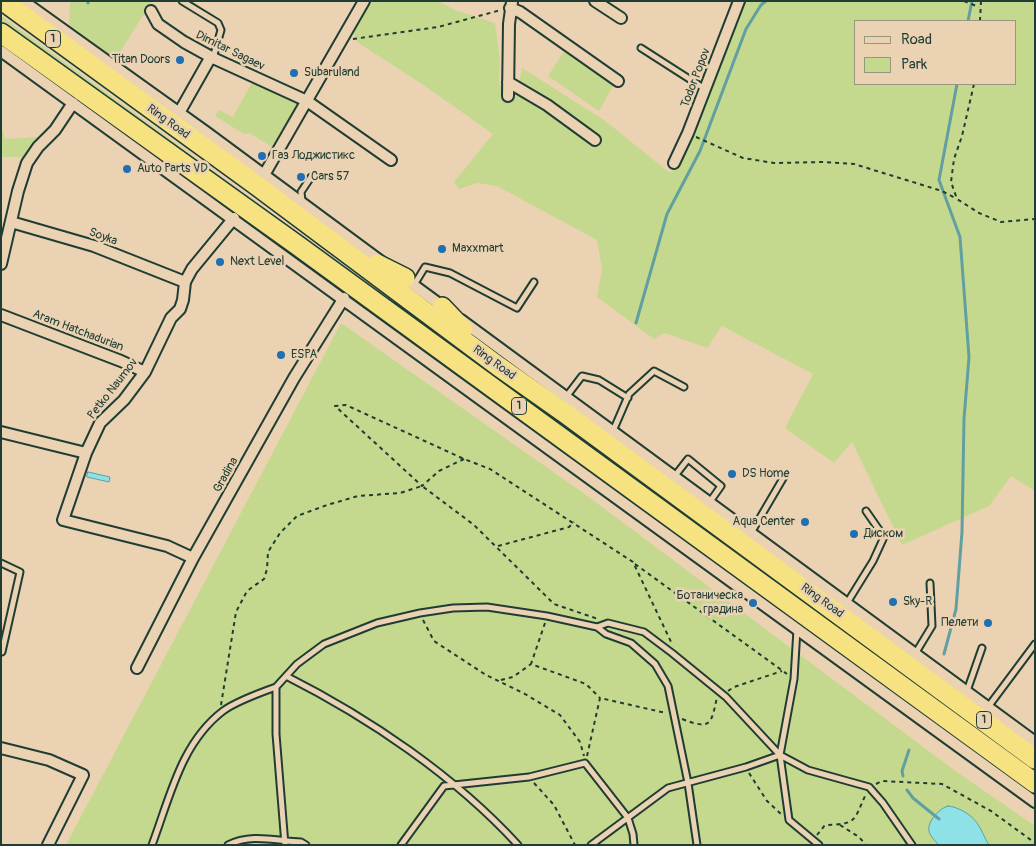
<!DOCTYPE html>
<html>
<head>
<meta charset="utf-8">
<style>
	body { margin:0 }
	#map { position:relative; width:1036px; height:846px; overflow:hidden; background:#ead2b2; font-family:Pangolin,sans-serif }
	canvas { display:block }
	.frame { position:absolute; inset:0; border:2px solid #1f3d34; pointer-events:none }
	.legend { position:absolute; left:854px; top:20px; width:162px; height:65px; box-sizing:border-box; background:#ead2b2; border:1px solid #999680; margin:0; padding:6px 9px; list-style:none; font-size:15px; color:#1f3d34 }
	.legend li { display:flex; align-items:center; gap:10px; height:25px }
	.legend b { width:25px; border:1px solid #999680 }
</style>
</head>
<body>
<div id="map">
<canvas width="1036" height="846"></canvas>
<div class="frame"></div>
<ul class="legend">
<li><b style="height:6px;background:#ead2b2"></b>Road</li>
<li><b style="height:14px;background:#c5d98e"></b>Park</li>
</ul>
</div>
<script>
const context = document.querySelector('canvas').getContext('2d');
context.lineJoin = 'round';
function paint(path, color) {
  context.fillStyle = color;
  context.fill(path, 'evenodd');
}
function trace(path, color, width, dash) {
  context.strokeStyle = color;
  context.lineWidth = width;
  context.lineCap = dash ? 'butt' : 'round';
  context.setLineDash(dash || []);
  context.stroke(path);
}
function drawText(font, color, halo, rows, align = 'center') {
  context.font = font + ' Pangolin,sans-serif';
  context.lineWidth = 5;
  context.setLineDash([]);
  context.textBaseline = 'middle';
  context.strokeStyle = halo;
  context.fillStyle = color;
  for (const [text, x, y, turn = 0] of rows) {
    context.save();
    context.translate(x, y);
    context.rotate((+turn || 0) * Math.PI / 180);
    context.textAlign = isNaN(turn) ? turn : align;
    if (halo) context.strokeText(text, 0, 0);
    context.fillText(text, 0, 0);
    context.restore();
  }
}
paint(new Path2D(`
	M70,1H152L115,60L69,26Z
	M372,1H438L455,10L495,23L500,61L499,84L517,94L522,68L604,120L670,173L681,162L737,13L743,1H1035V491L1011,476L989,506L902,545L852,442L834,463L785,428L813,374L722,326L707,348L665,333L654,339L597,297L602,269L597,240L497,186L477,183L459,189L454,182L493,134L425,86L357,42L353,31ZM855,21H1015V84H855Z
	M1,16L1035,770V773L1,20Z
	M1,39L431,354L429,356L1,44Z
	M566,48L615,82L599,111L548,76Z
	M254,79L302,103L275,149L250,133L244,134L215,116L219,110L233,117Z
	M1,126L5,139L33,137L43,138L25,157H1Z
	M341,323L586,495L954,770L1035,826V845H66Z
	M842,652L1035,793V798L839,655Z`), '#c5d98e');
const water = new Path2D(`
	M88,472L110,477L109,482L87,477Z
	M948,806C958,807 971,814 977,823C982,829 984,838 989,845H939C935,841 930,836 929,831C927,821 940,808 948,806Z`);
paint(water, '#8fe1e8');
trace(water, '#629fa0', 1);
trace(new Path2D(`
	M88,3V1
	M968,21L972,1
	M636,323L667,214L700,151L746,29L761,5L766,1
	M944,654L956,609L962,532L964,419L969,357L960,237L939,180L957,84
	M903,776L902,771L909,750
	M907,790L913,798L939,819`), '#629fa0', 3);
const lane = new Path2D(`
	M182,1L218,23L221,30L213,58
	M641,48L705,89
	M302,201L301,192L311,177
	M414,285L425,267L450,273L517,308L534,282
	M566,397L582,376L599,380L628,398
	M613,431L629,394L654,371L684,387
	M674,477L688,459L721,486L709,503
	M751,533L785,475
	M1,563L20,572L2,652
	M847,603L873,561L884,537L866,511
	M597,627L606,634L631,643L655,664L668,686L688,783L697,845
	M797,629L794,679L780,755L789,820L819,845
	M915,654L932,626L930,583
	M286,676C369,718 455,776 518,845
	M967,691L982,648
	M988,707L1035,644
	M152,845C170,797 181,743 223,711C235,702 262,692 276,687
	M228,845C251,833 276,841 301,842L306,845
	M285,845L276,734V687L297,664L324,644L377,623L420,613L453,608L487,607L547,616L597,627L608,623L644,632L672,653L726,697L780,755L808,770L869,787L883,803L912,845
	M401,845L444,786L529,777L585,763L628,818L633,834L634,845
	M591,845L668,788L746,767L780,755`);
const street = new Path2D(`
	M23,1L206,132L383,263
	M595,1L621,18
	M510,8L520,12L618,81
	M151,11L158,24L184,42L213,58L307,101L391,160
	M1,51L1035,802
	M508,82L547,105L595,140
	M508,96L509,24L512,2
	M179,113L209,60L213,58
	M674,163L688,133L739,1
	M264,175L364,1
	M11,222L94,246L185,282
	M1,264L18,191L27,163L38,147L55,130L73,103
	M401,276L446,309
	M1,315L121,361L145,372
	M461,320L1035,742
	M1,432L86,453
	M193,558L167,546L63,520L86,453L100,423L124,400L145,372L171,318L180,309L183,300L185,282L192,269L234,218
	M137,668L193,558L294,378L344,298
	M1,748L49,760L83,775L48,845`);
const highway = new Path2D(`
	M3,1L256,185L498,366L566,414L1035,759
	M1,33L297,245L1035,783
	M377,264L405,278
	M442,307L463,329`);
trace(lane, '#1f3d34', 9);
trace(street, '#1f3d34', 14);
trace(highway, '#1f3d34', 22);
trace(new Path2D(`
	M964,1L979,7
	M980,21L981,1
	M353,39L438,27L501,10
	M974,84L962,136L954,159L951,182L957,199L979,213L1001,222L1035,219
	M696,137L743,158L774,163L823,162L854,164L942,191L957,199
	M464,459L439,471L422,486L335,406L346,405L464,459L490,469L633,562L672,644
	M498,546L569,527L574,522
	M635,564L787,674
	M423,620L434,641L486,675L525,694L560,715L580,742L584,756
	M545,623L531,664L586,684L600,698
	M501,680L513,677L531,664
	M728,691L734,687L782,671
	M221,705L236,612L247,591L264,579L267,569L268,552L280,533L297,516L327,505L358,496L400,493L422,486L474,525L554,604L598,619
	M682,719C711,730 711,725 717,697
	M587,756L600,698L666,713
	M749,773L767,801L781,814
	M534,783L554,805L575,845
	M876,784L882,781L942,784L991,811L1035,843
	M840,825L859,837L866,845
	M817,835L825,825C857,824 853,822 866,794`), '#1f3d34', 2, [4, 4]);
trace(lane, '#ead2b2', 5);
trace(street, '#ead2b2', 10);
trace(highway, '#f6e281', 19);
for (const [x, y, r, color] of [
	[180,60,5,"#1f6fb2"],
	[294,73,5,"#1f6fb2"],
	[262,156,5,"#1f6fb2"],
	[127,169,5,"#1f6fb2"],
	[301,177,5,"#1f6fb2"],
	[442,249,5,"#1f6fb2"],
	[220,262,5,"#1f6fb2"],
	[281,355,5,"#1f6fb2"],
	[732,474,5,"#1f6fb2"],
	[805,522,5,"#1f6fb2"],
	[854,534,5,"#1f6fb2"],
	[893,602,5,"#1f6fb2"],
	[753,603,5,"#1f6fb2"],
	[988,623,5,"#1f6fb2"]
]) {
  const dot = new Path2D();
  dot.arc(x, y, r, 0, 2 * Math.PI);
  context.fillStyle = color;
  context.fill(dot);
  trace(dot, '#ead2b2', 2);
}
for (const [x, y, w] of [
	[53,39,15],
	[519,406,15],
	[984,720,15]
]) {
  const box = new Path2D();
  box.roundRect(x - w / 2, y - 8.5, w, 17, 4);
  context.fillStyle = '#ead2b2';
  context.fill(box);
  trace(box, '#1f3d34', 1);
}
drawText('bold 11px', '#1f3d34', null, [
	["1",53,39],
	["1",519,406],
	["1",984,720]
]);
drawText('12px', '#1f3d34', '#ead2b2', [
	["Dimitar Sagaev",230,51,26],
	["Todor Popov",696,78,-69],
	["Ring Road",168,122,36],
	["Soyka",103,237,20],
	["Aram Hatchadurian",78,331,21],
	["Ring Road",494,363,36],
	["Petko Naumov",113,389,-52],
	["Gradina",226,475,-61],
	["Ring Road",822,601,36]
]);
drawText('12px', '#1f3d34', '#ead2b2', [
	["Titan Doors",170,60,"right"],
	["Subaruland",304,73],
	["Газ Лоджистикс",272,156],
	["Auto Parts VD",137,169],
	["Cars 57",311,177],
	["Maxxmart",452,249],
	["Next Level",230,262],
	["ESPA",291,355],
	["DS Home",742,474],
	["Aqua Center",795,522,"right"],
	["Диском",864,534],
	["Ботаническа",743,596,"right"],
	["градина",743,610,"right"],
	["Sky-R",903,602],
	["Пелети",978,623,"right"]
], 'left');
</script>
</body>
</html>
